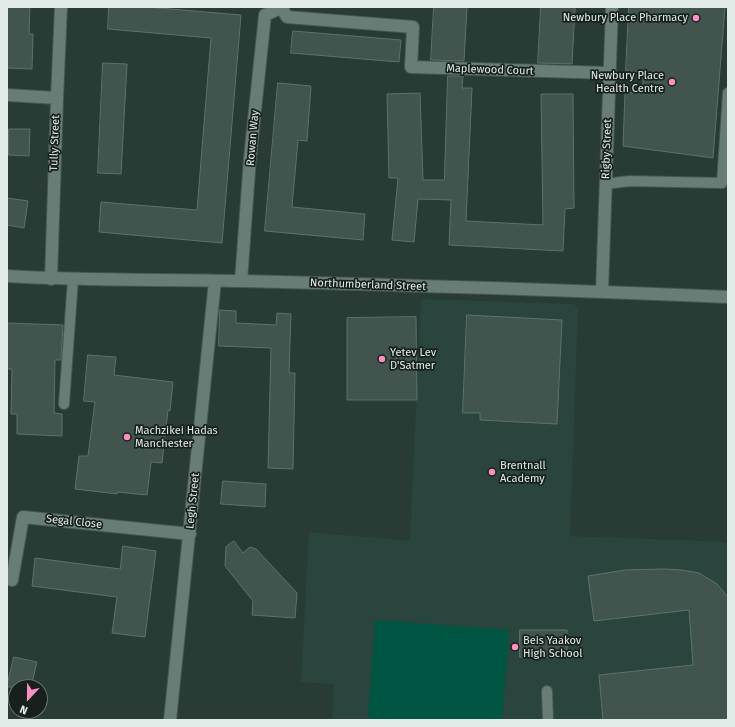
<!DOCTYPE html>
<html>
<head>
<meta charset="utf-8">
<style>
	body { margin:0 }
	#map { position:relative; width:735px; height:727px; overflow:hidden; background:#283b35; font-family:"Fira Sans",sans-serif }
	canvas { display:block }
	.frame { position:absolute; inset:0; border:8px solid #e1ece8; pointer-events:none }
	.north { position:absolute; left:8px; top:679px; width:40px; height:40px; box-sizing:border-box; background:#17201d; border:1px solid #68726e; border-radius:50%; rotate:202deg; font-size:11px; font-weight:700; line-height:16px; text-align:center; color:#e1ece8 }
	.north::after { content:''; display:block; margin:auto; width:14px; height:18px; background:#fc8fc1; clip-path:polygon(50% 0,100% 100%,50% 72%,0 100%) }
</style>
</head>
<body>
<div id="map">
<canvas width="735" height="727"></canvas>
<div class="frame"></div>
<div class="north">N</div>
</div>
<script>
const context = document.querySelector('canvas').getContext('2d');
context.lineJoin = 'round';
function paint(path, color) {
  context.fillStyle = color;
  context.fill(path, 'evenodd');
}
function trace(path, color, width, dash) {
  context.strokeStyle = color;
  context.lineWidth = width;
  context.lineCap = dash ? 'butt' : 'round';
  context.setLineDash(dash || []);
  context.stroke(path);
}
function drawText(font, color, halo, rows, align = 'center') {
  context.font = font + ' "Fira Sans",sans-serif';
  context.lineWidth = 3.5;
  context.setLineDash([]);
  context.textBaseline = 'middle';
  context.strokeStyle = halo;
  context.fillStyle = color;
  for (const [text, x, y, turn = 0] of rows) {
    context.save();
    context.translate(x, y);
    context.rotate((+turn || 0) * Math.PI / 180);
    context.textAlign = isNaN(turn) ? turn : align;
    if (halo) context.strokeText(text, 0, 0);
    context.fillText(text, 0, 0);
    context.restore();
  }
}
paint(new Path2D(`
	M421,299L574,304L578,309L570,536L728,542V720H332L334,684L301,682L309,532L410,541Z`), '#2a453d');
paint(new Path2D(`
	M375,620L509,630L502,720H396L368,718Z`), '#015543');
const building = new Path2D(`
	M7,7H30L29,34H33L32,69L7,68Z
	M109,7H147L241,15L222,243L99,232L101,202L197,210L211,38L108,29Z
	M434,7H467L464,61L431,60Z
	M541,7H575L572,64L538,63Z
	M629,7H725L713,158L623,146L625,93L643,92V72L626,71Z
	M293,31L401,40L399,62L291,53Z
	M103,63L127,64L121,174L98,173Z
	M448,76H463L462,88H472L466,221L543,225L541,94H573L574,208L565,209L563,251L449,245L451,200L418,199L414,242L392,240L398,178H389L387,94L420,93L423,180H444Z
	M278,83L311,86L307,141L298,140L292,207L365,214L363,240L265,231Z
	M9,129H30L29,156L9,155Z
	M7,198L28,201L24,228L7,225Z
	M220,310L236,311V323L276,325L277,313L291,314L289,373H295L293,469L268,468L271,348L219,346Z
	M467,315L562,320L557,424L480,420V413H463Z
	M416,317L417,400H347V318Z
	M7,323L63,325L61,360H55L54,413L62,414V436L17,434V414H11L12,369H7Z
	M88,355L116,357L114,375L173,382L170,411L168,410L162,463L151,462L147,495L117,492V494L75,489L79,456H88L95,402L84,401Z
	M223,481L266,484L265,507L221,504Z
	M234,541L243,553L250,547L256,549L297,593L295,618L252,615L253,601L225,566L226,547Z
	M123,546L156,551L145,637L112,633L117,597L32,586L35,558L120,569Z
	M665,569L682,570L699,573L717,584L728,597V720H603L599,675L693,665L689,610L594,621L588,576L625,570Z
	M520,630H567V658L520,657Z
	M14,657L37,662L31,687H7Z`);
paint(building, '#41554e');
trace(building, '#5d726b', 1);
const lane = new Path2D(`
	M605,184L629,181L722,183L728,93
	M64,404L73,279
	M547,691L548,720`);
const street = new Path2D(`
	M281,7L287,17L413,27L411,67L609,73
	M7,95L57,98
	M51,279L57,98L61,7
	M241,281L250,158L265,15L283,7
	M602,291L612,7
	M12,580L23,517L190,534
	M170,720L215,281`);
const secondary = new Path2D(`
	M7,276C85,281 164,279 243,281C404,285 566,290 728,297`);
trace(lane, '#465751', 12);
trace(street, '#465751', 14);
trace(secondary, '#465751', 14);
trace(lane, '#687d76', 10);
trace(street, '#687d76', 12);
trace(secondary, '#687d76', 12);
for (const [x, y, r, color] of [
	[696,18,4,"#fc8fc1"],
	[672,82,4,"#fc8fc1"],
	[382,359,4,"#fc8fc1"],
	[127,437,4,"#fc8fc1"],
	[492,472,4,"#fc8fc1"],
	[515,647,4,"#fc8fc1"]
]) {
  const dot = new Path2D();
  dot.arc(x, y, r, 0, 2 * Math.PI);
  context.fillStyle = color;
  context.fill(dot);
  trace(dot, '#17201d', 1.5);
}
drawText('11px', '#e1ece8', '#17201d', [
	["Newbury Place Pharmacy",688,18,"right"],
	["Newbury Place",664,76,"right"],
	["Health Centre",664,89,"right"],
	["Yetev Lev",390,353],
	["D'Satmer",390,366],
	["Machzikei Hadas",135,431],
	["Manchester",135,444],
	["Brentnall",500,466],
	["Academy",500,479],
	["Beis Yaakov",523,641],
	["High School",523,654]
], 'left');
drawText('11px', '#e1ece8', '#17201d', [
	["Maplewood Court",490,70,2],
	["Rowan Way",253,138,-85],
	["Tully Street",55,143,-88],
	["Rigby Street",607,149,-88],
	["Northumberland Street",368,285,2],
	["Legh Street",193,501,-84],
	["Segal Close",74,522,6]
]);
</script>
</body>
</html>
